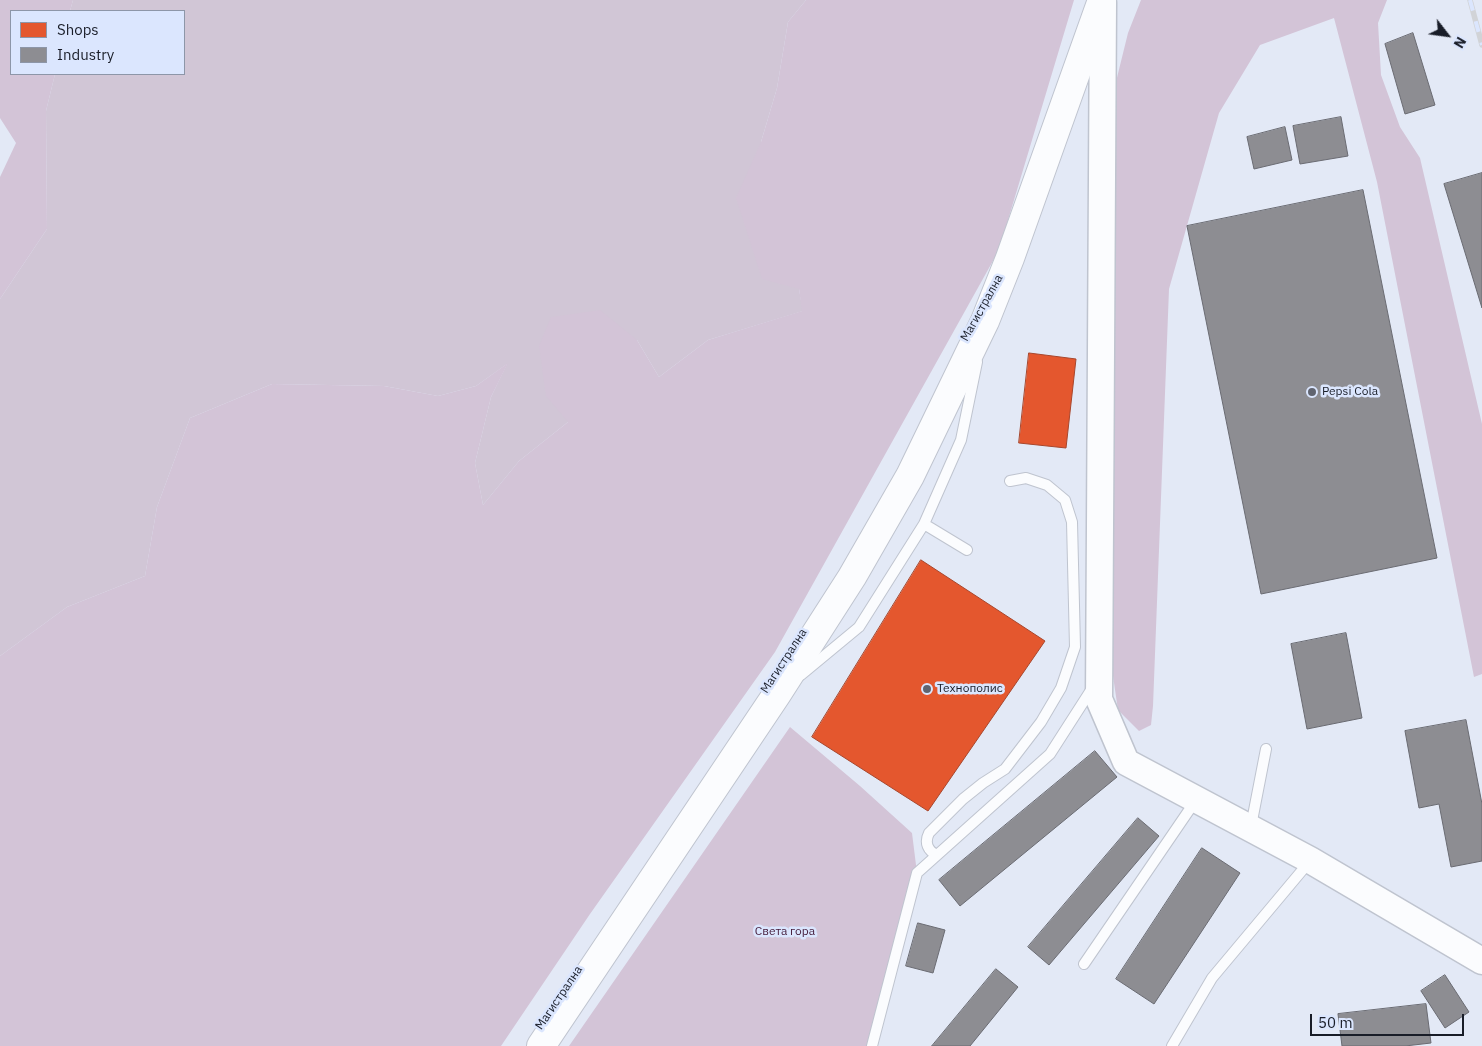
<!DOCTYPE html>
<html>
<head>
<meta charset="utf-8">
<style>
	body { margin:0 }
	#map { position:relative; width:1482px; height:1046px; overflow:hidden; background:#e3e9f6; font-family:"IBM Plex Sans",sans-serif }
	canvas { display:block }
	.legend { position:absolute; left:10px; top:10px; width:175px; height:65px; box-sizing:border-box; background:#dbe6fe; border:1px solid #8d96a8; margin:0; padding:6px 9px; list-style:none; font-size:15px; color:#191d28 }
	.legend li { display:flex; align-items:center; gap:10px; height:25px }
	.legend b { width:25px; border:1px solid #8d96a8 }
	.north { position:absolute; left:1422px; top:10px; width:50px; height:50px; -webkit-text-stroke:4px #dbe6fe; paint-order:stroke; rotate:120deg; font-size:14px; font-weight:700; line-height:20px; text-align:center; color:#191d28 }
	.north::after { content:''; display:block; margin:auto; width:18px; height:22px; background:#191d28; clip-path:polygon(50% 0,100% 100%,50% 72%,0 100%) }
	.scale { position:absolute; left:1310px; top:1014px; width:154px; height:22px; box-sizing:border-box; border:2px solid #191d28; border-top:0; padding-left:6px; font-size:15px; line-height:18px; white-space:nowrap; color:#191d28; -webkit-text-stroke:4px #dbe6fe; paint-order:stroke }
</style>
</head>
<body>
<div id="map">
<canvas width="1482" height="1046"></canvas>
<ul class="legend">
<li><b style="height:14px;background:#e4572e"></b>Shops</li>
<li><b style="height:14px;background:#8d8d92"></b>Industry</li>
</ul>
<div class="north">N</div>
<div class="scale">50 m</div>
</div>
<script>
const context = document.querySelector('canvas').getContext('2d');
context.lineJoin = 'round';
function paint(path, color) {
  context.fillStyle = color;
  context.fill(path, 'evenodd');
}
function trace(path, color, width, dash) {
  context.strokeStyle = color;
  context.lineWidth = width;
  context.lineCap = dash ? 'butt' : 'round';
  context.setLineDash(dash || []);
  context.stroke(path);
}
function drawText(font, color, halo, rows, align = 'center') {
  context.font = font + ' "IBM Plex Sans",sans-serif';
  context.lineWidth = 5;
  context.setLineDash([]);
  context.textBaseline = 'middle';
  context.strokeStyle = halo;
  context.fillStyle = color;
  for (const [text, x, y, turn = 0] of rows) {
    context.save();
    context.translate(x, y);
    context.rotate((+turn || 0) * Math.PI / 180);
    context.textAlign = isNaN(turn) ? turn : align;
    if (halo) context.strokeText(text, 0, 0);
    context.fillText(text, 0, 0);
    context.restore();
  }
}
paint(new Path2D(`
	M73,0H806L788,22L777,88L761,142L799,289L803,311L708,340L659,377L637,340L568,422L519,461L483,505L475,463L491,397L507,364L476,386L438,396L384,386L272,384L190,418L157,507L145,576L67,607L0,656V299L47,229L46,111L55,74H184V11H70Z`), '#d1c6d6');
paint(new Path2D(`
	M0,0H73L70,11H11V74H55L46,111L47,229L0,299V177L16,143L0,118Z
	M806,0H1074L999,250L775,652L590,914L501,1046H0V656L67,607L145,576L157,507L190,418L272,384L384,386L438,396L476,386L508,363L491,397L475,463L483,505L519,461L568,422L546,396L539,346L551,317L600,310L637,340L659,377L708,340L802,311L799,289L762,279L736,198L761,142L777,88L788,22Z
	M1141,0H1387L1378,23L1381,75L1400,127L1420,158L1482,424V674L1474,677L1377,182L1334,18L1260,45L1219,113L1169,289L1153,706L1151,725L1139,731L1118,710L1113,676L1108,114L1128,33Z
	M790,727L860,786L912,833L917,873L872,1046H569Z`), '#d3c4d7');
const shops = new Path2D(`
	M1029,353L1076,359L1066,448L1019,443Z
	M921,560L1045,641L928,811L812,737Z`);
paint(shops, '#e4572e');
trace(shops, '#a7462c', 1);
const industry = new Path2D(`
	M1413,33L1435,105L1405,114L1385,44Z
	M1341,117L1348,156L1300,164L1293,126Z
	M1285,127L1292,160L1254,169L1247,137Z
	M1482,173V308L1444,184Z
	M1363,190L1437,558L1261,594L1187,226Z
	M1346,633L1362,718L1307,729L1291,644Z
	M1466,720L1482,804V861L1451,867L1439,804L1419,808L1405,731Z
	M1095,751L1117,777L960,906L939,880Z
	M1138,818L1159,836L1049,965L1028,947Z
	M1202,848L1240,873L1154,1004L1116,979Z
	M918,923L945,930L933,973L906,966Z
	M996,969L1018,987L970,1046H932Z
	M1445,975L1469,1012L1445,1028L1421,991Z
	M1426,1004L1431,1043L1405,1046H1342L1338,1014Z`);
paint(industry, '#8d8d92');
trace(industry, '#6a6b72', 1);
const service = new Path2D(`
	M924,524L967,550
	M801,675L859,627L924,524L961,440L977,362
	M1251,826L1266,749
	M937,855C928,851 924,843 929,833L963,799L983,783L1005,769L1041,722L1061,688L1075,647L1072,522L1065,500L1047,485L1026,478L1010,481
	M1084,964L1196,800
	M872,1046L917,873L1050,754L1093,687
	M1172,1046L1212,978L1310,861`);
const tertiary = new Path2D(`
	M1103,3L1099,699L1126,762L1310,860L1482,961`);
const primary = new Path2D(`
	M541,1046L777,694L852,577L910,476L985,321L1010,258L1102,0`);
trace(service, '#bfc4cf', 12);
trace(tertiary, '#bfc4cf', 29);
trace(primary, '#bfc4cf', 30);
trace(service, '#fbfcfe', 10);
trace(tertiary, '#fbfcfe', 26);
trace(primary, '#fbfcfe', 28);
const rail = new Path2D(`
	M1470,0L1482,45`);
trace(rail, '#d1d3d7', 5.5);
trace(rail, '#dbe6fe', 4, [11]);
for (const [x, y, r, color] of [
	[1312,392,5,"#606470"],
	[927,689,5,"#606470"]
]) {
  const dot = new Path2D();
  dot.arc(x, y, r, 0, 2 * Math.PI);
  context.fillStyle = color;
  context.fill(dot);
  trace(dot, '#dbe6fe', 2);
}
drawText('12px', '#191d28', '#dbe6fe', [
	["Магистрална",982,308,-61],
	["Магистрална",784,661,-57],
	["Магистрална",559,998,-56]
]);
drawText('12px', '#191d28', '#dbe6fe', [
	["Pepsi Cola",1322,392],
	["Технополис",937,689]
], 'left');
drawText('12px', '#431a39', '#dbe6fe', [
	["Света гора",785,932]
]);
</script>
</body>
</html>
